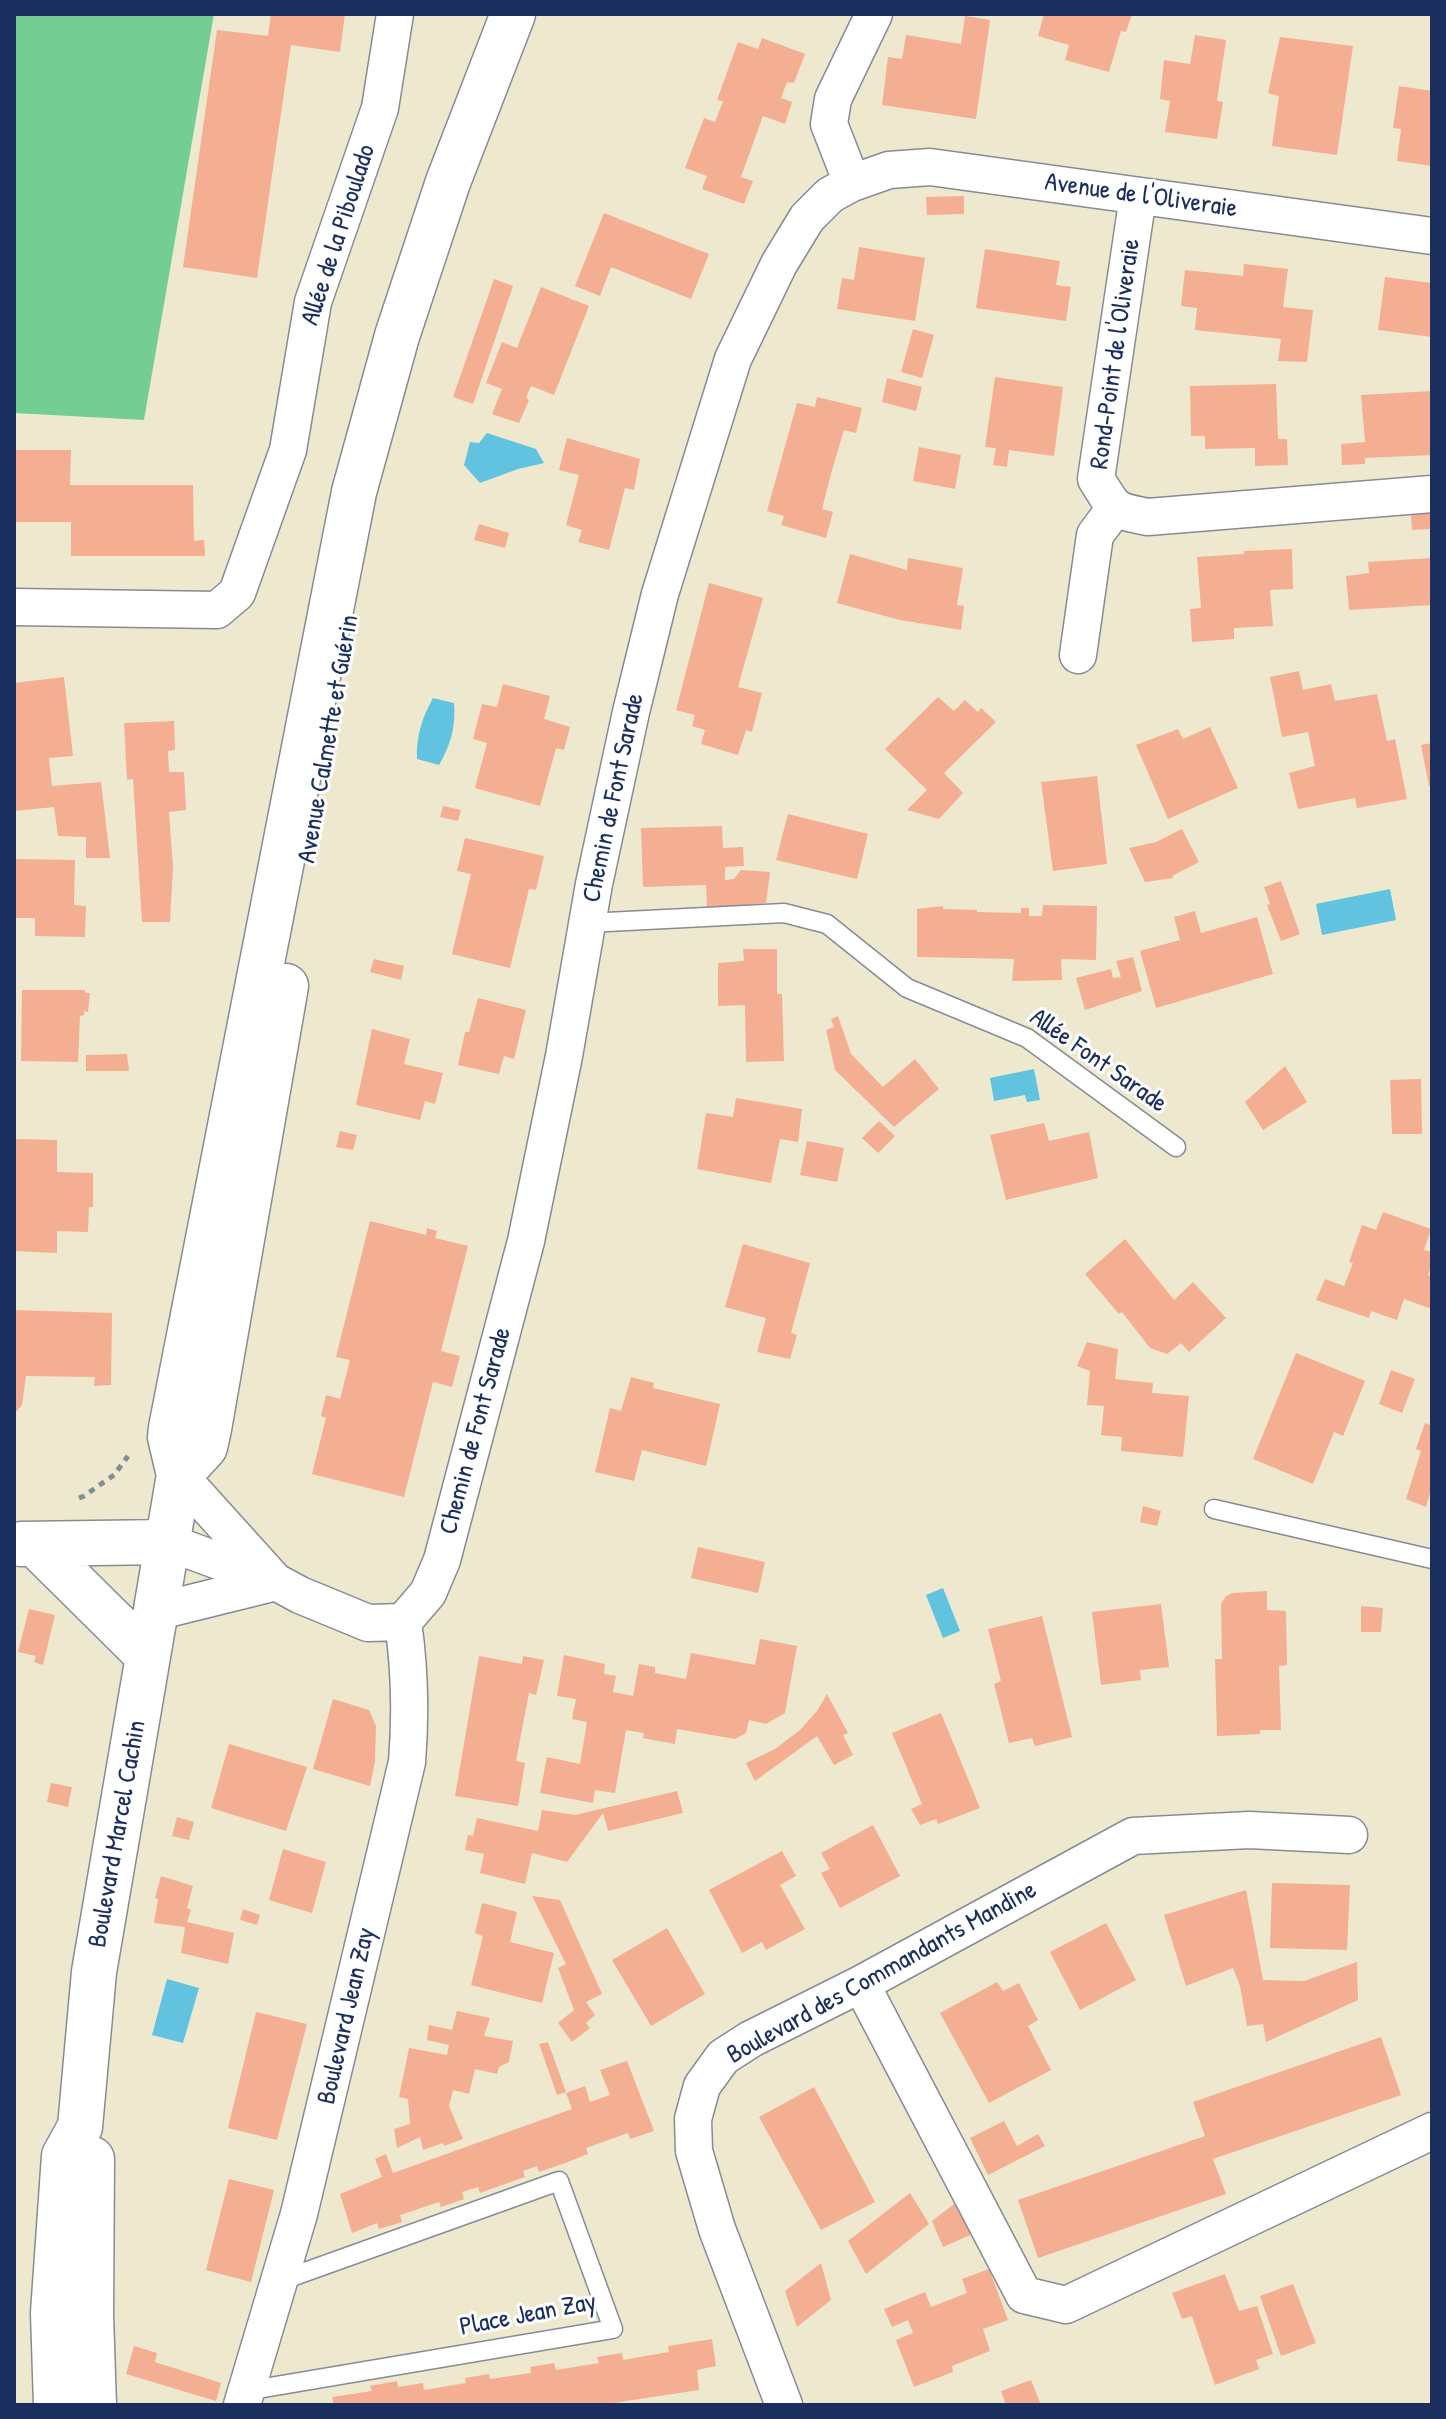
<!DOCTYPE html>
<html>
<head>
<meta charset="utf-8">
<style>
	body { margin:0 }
	#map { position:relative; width:1446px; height:2419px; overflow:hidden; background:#eee9ce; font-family:"Patrick Hand",sans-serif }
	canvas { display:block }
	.frame { position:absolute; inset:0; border:16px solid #1b2f5e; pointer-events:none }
</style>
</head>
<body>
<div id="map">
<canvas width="1446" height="2419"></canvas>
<div class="frame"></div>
</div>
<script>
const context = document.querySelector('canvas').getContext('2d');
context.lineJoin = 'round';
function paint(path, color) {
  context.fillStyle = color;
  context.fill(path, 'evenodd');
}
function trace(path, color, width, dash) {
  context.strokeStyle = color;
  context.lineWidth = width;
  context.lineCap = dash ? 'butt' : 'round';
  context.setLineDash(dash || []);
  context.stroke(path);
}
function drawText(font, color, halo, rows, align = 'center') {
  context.font = font + ' "Patrick Hand",sans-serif';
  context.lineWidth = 6;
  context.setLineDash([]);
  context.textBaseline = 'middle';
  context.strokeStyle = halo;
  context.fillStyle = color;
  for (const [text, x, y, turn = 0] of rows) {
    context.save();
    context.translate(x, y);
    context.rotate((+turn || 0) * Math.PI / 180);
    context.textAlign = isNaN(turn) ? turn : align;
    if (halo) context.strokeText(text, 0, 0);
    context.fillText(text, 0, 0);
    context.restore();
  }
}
paint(new Path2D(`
	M14,14H214L144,420L14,413Z`), '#74ce94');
paint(new Path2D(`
	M487,433L536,449L544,463L518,469L480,483L464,465L470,442L479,443Z
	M433,698L454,703C456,726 451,744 439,765L417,759C416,736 422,718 433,698Z
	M1390,889L1396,920L1322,935L1316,904Z
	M1034,1069L1040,1100L1027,1102L1025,1095L994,1101L990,1078Z
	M943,1588L960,1631L943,1638L926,1595Z
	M167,1979L199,1988L183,2043L152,2035Z`), '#61c3df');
paint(new Path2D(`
	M271,14H345L340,52L291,45L257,278L183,267L217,30L268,36Z
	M1044,14H1132L1126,32L1121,31L1109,72L1065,60L1069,45L1038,36Z
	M965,16L990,20L976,119L882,105L888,57L902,59L906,35L961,44Z
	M1195,35L1226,40L1217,101L1223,102L1217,139L1165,132L1170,101L1160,99L1164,60L1190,64Z
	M1280,37L1353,46L1337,155L1272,146L1279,96L1268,93Z
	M762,38L805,54L794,83L787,82L781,98L792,102L785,124L763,116L741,177L753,181L744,204L702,189L707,176L685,168L704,118L715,122L723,101L717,100L738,42L758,49Z
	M1399,86L1432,91V166L1397,161L1401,129L1393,128Z
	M964,196V214L927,215L926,197Z
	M604,213L709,254L691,299L611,267L600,296L575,286Z
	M859,247L925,258L915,321L837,309L842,278L854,280Z
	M985,249L1060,261L1056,285L1071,287L1066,321L976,308Z
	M1244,264L1288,269L1283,307L1313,310L1307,362L1278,361L1281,339L1195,330L1197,308L1181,306L1185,270L1243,276Z
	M1385,277L1432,283V337L1378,330Z
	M494,279L513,286L473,404L453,397Z
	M541,287L589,306L554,395L531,386L526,398L529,400L519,423L492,414L502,389L486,383L502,342L517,348Z
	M913,329L934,335L922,378L901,372Z
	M995,377L1063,387L1054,456L1009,450L1007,467L993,465L996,448L985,447Z
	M887,378L922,387L916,411L882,402Z
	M1276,384L1278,439H1287L1288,465L1255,466V448L1205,449V436H1191L1190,386Z
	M1432,391V455L1365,458V464L1342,465L1341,444L1365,442L1361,395Z
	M817,397L862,408L856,433L844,430L832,470L822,509L833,512L826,538L781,525L784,516L767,511L797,403L815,407Z
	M567,438L640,459L634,490L625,488L609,550L578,542L582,530L566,525L579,475L559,470Z
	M919,447L961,455L955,489L913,481Z
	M14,450H71L70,485H193L194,541L204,540L205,556H71V522H14Z
	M1432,513V529L1412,530L1411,515Z
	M479,524L509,533L505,548L474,540Z
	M1292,549L1293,589L1270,590L1273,626L1234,628V639L1192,642L1190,609L1201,608L1197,557L1244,554V551Z
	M850,554L907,570L908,558L963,568L957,605L964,606L961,630L900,620L837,603Z
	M1432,558V605L1349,610L1346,576L1369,573L1368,562Z
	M709,583L763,598L738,687L762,693L752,732L746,730L738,755L701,744L705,730L692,726L695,715L676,710Z
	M1299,671L1303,690L1331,684L1335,701L1377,694L1387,741L1395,739L1407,799L1357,808L1355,798L1298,809L1289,773L1315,766L1308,732L1282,737L1270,677Z
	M64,677L73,756L49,758L52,786L101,782L110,858H86V837L58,836L54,807L14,811V683Z
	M503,684L550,696L544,719L570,727L564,750L556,748L540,806L475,788L487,743L473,739L482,704L497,707Z
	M938,697L954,711L965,700L978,712L981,708L996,722L944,773L963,793L939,819L907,810L927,790L885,749Z
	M174,721L175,750L168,751L169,772H184L186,810L169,812L173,867L170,922H142L133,779L127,780L124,723Z
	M1210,727L1238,788L1168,819L1136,745L1178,729L1183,739Z
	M1432,743V786H1429L1421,745Z
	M1097,776L1107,864L1053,871L1041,782Z
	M443,806L461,810L458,821L440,817Z
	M788,814L868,834L857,879L776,860Z
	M722,826L723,848L743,847L744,866L725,867V880L734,879L741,870L770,872L766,903L707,908L706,885L643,887L641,828Z
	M1182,829L1199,862L1172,876L1173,878L1145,882L1129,848L1156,842Z
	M465,838L544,856L536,890L529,889L510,968L452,954L471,874L457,871Z
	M14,859L75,860L74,905L86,906L85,937L35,936V918H14Z
	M1281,881L1300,934L1281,941L1267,905L1270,904L1264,887Z
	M1043,905L1097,906L1096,960L1061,959L1062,980L1015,981H1012L1014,959L917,957V909L943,906V909L977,910V912L1021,913V908H1029V916H1042Z
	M1195,911L1201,933L1257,917L1273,974L1156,1008L1140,951L1180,940L1174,917Z
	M743,949H777V994H782L784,1061L746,1062L745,1005L718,1006V963L744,961Z
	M1133,957L1142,991L1085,1010L1076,978L1111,969L1113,978L1121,977L1116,961Z
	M374,959L404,966L401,980L370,972Z
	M22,990H85V993H90L88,1012L84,1011V1015L80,1016L78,1062L21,1061Z
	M478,998L526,1010L514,1059L504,1056L499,1074L458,1065L465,1032H469Z
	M838,1016L851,1054L883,1087L915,1059L939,1089L894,1127L835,1070L826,1030L834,1027L831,1019Z
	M372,1029L410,1039L404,1064L443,1073L435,1104L425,1101L420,1120L356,1105Z
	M127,1054L129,1071H86V1055Z
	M1285,1066L1307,1102L1263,1130L1245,1102Z
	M1421,1079L1422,1134H1392L1390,1080Z
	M736,1098L802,1109L798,1142L780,1139L771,1183L697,1169L706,1113L733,1117Z
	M879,1121L895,1136L878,1153L862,1138Z
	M1044,1123L1049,1141L1089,1132L1098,1178L1006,1200L990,1135Z
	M340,1131L357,1135L353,1150L336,1147Z
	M14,1139L57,1140V1172L93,1173V1207H89L88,1232L57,1231V1253L14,1251Z
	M807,1141L844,1148L837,1182L800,1175Z
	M1383,1212L1431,1229L1424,1250L1432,1252V1263L1428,1275L1432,1277V1301L1429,1308L1404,1299L1397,1320L1371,1311L1369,1318L1316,1300L1325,1279L1344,1286L1353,1263L1349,1262L1362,1225L1376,1230Z
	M370,1221L426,1235L427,1228L437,1231L435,1238L468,1246L441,1351L460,1356L452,1387L433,1382L404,1497L312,1474L326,1418L321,1416L326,1395L340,1399L350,1360L336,1357Z
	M1125,1239L1174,1300L1193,1282L1226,1318L1189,1352L1181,1343L1167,1354L1150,1348L1122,1312L1119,1314L1085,1274Z
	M743,1244L810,1263L791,1333L797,1335L790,1359L757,1352L766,1318L725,1307Z
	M14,1310L112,1313L111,1385L94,1386L95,1377L26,1376L22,1405L14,1414Z
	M1087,1342L1118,1349L1115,1379L1153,1383L1152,1393L1189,1396L1183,1457L1121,1451L1122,1437L1101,1435L1104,1406L1087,1405L1090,1371L1077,1366Z
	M1296,1353L1365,1381L1343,1436L1334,1432L1313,1484L1253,1459Z
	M1391,1370L1415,1379L1402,1413L1379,1404Z
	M631,1377L654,1383L653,1388L720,1404L706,1466L642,1450L634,1481L595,1472L610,1408L621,1411Z
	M1425,1423L1432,1426V1494L1430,1493L1426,1507L1406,1499L1421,1451L1416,1449Z
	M1143,1506L1161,1511L1157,1526L1140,1522Z
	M698,1547L765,1562L758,1593L691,1578Z
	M1267,1591V1610L1286,1611L1287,1665L1279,1666L1281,1730H1260V1734L1217,1736L1215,1659H1222L1221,1604L1226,1596L1232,1593Z
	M1161,1604L1169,1667L1140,1670L1141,1680L1101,1685L1092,1612Z
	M1361,1606L1383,1608L1381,1632H1361Z
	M29,1609L55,1615L43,1665L34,1662L36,1656L18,1652Z
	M1042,1616L1072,1737L1035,1746L1032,1738L1009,1743L994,1684L1001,1681L988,1629Z
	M760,1639L797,1646L785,1713L766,1724L749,1720L746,1733L735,1739L677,1729L675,1744L643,1738L644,1733L626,1730L615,1793L595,1790L593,1803L540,1793L547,1757L580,1764L587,1722L572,1719L576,1699L557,1696L564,1655L605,1664L604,1674L616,1676L613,1692L633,1696L639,1664L655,1667V1673L686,1679L691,1653L755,1665Z
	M479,1656L522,1664L523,1656L544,1660L536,1695L529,1693L516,1761L525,1763L518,1806L455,1796Z
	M827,1694L848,1733L843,1735L853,1755L834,1765L817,1736L755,1781L746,1763L775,1749L800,1730L817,1711Z
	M333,1699L369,1710L376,1726L375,1761L370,1786L313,1769Z
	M941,1713L980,1808L938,1824L936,1819L920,1825L911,1809L922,1804L892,1733Z
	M229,1744L307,1767L286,1831L211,1808Z
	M51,1783L72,1787L68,1807L47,1802Z
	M677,1791L683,1813L608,1831L603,1813L567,1862L532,1853L525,1884L480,1873L484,1854L465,1850L468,1835L473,1836L477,1818L538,1831L542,1810L575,1815Z
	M177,1817L194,1822L189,1840L172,1836Z
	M873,1825L900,1876L840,1908L821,1873L830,1869L821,1853Z
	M283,1849L326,1862L312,1913L269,1900Z
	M782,1851L796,1876L780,1885L805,1929L766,1950L762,1942L742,1953L709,1890Z
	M161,1876L193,1886L187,1908L191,1910L187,1922L234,1933L228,1964L181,1953L185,1927L154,1923L158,1899L155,1898Z
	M1272,1883L1350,1885L1347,1950L1270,1948Z
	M1246,1890L1263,1980L1304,1981L1357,1962L1358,2000L1266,2042L1263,2024L1247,2026L1240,1986L1233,1968L1186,1986L1164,1915Z
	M532,1896L560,1900L602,1994L586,2002L595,2015L586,2023L590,2028L572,2042L558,2023L574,2010L558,1968L566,1964Z
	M482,1903L517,1912L510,1942L554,1953L542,2003L471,1985L483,1936L475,1933Z
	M243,1909L260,1915L257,1925L240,1920Z
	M1106,1923L1136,1980L1080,2010L1050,1952Z
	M667,1928L705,1994L651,2026L612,1960Z
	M997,1982L1003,1991L1019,1983L1038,2020L1028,2026L1051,2070L989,2103L940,2013Z
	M457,2011L490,2018L484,2036L513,2041L509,2062L499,2067L497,2074L475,2069L469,2094L453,2090L449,2106L463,2139L444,2146L443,2143L423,2150L420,2137L397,2148L394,2129L410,2124L408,2099L399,2097L409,2048L447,2055L449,2045L427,2040L429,2025L452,2030Z
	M256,2012L307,2024L277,2140L228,2128Z
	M1381,2037L1401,2095L1213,2159L1226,2194L1038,2258L1018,2200L1205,2136L1193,2102Z
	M548,2042L566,2092L557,2095L539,2044Z
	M627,2061L654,2131L630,2139L628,2133L586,2148L588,2154L565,2163L539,2172L537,2166L523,2171L525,2177L502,2185L480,2193L478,2187L462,2192L464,2199L441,2207L439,2202L400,2215L402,2222L379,2229L377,2223L352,2233L340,2194L382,2177L375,2159L386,2154L393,2173L572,2109L566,2093L585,2086L590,2102L610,2095L600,2070Z
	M814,2087L875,2202L821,2230L759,2117Z
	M1004,2121L1017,2146L1038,2134L1045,2146L988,2175L970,2138Z
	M229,2179L274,2190L251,2282L206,2270Z
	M910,2193L929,2224L866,2274L848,2241Z
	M962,2198L975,2233L943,2247L932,2221Z
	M821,2263L831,2300L797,2327L785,2291Z
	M989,2269L1008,2320L983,2329L990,2351L952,2366L953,2372L914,2387L896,2340L913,2333L908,2320L892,2327L884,2309L925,2292L931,2307L967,2293L962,2279Z
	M1225,2274L1239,2311L1257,2306L1273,2354L1256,2360L1259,2369L1215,2385L1192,2316L1182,2319L1172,2293Z
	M1293,2284L1316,2343L1281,2356L1260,2296Z
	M712,2339L716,2366L697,2370L699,2390L600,2405H334L332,2397L372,2391L370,2386L397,2381L398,2387L423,2383L424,2390L466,2383L465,2378L489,2374L490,2379L531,2373L530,2367L554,2363L556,2370L599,2363L597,2357L622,2353L623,2360L669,2352L668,2346Z
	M134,2346L157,2353L155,2362L221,2383L216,2401L126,2374Z
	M1031,2380L1041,2405H1006L1001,2391Z`), '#f4ae92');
const service = new Path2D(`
	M587,923L784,913L827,924L907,988L1027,1038L1176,1147
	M1214,1509L1432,1559
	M246,2391L613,2329L559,2181L280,2281`);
const minor = new Path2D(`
	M852,183L829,124L833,99L874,14
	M1138,196L1096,479C1116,510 1111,510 1148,517L1432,494
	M14,607L217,610L237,593L288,450L313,302L380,108L395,14
	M1078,655L1095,535L1115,508
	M179,1475L272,1578
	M167,1542L276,1582L300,1595L368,1623L403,1622
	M155,1612L276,1582
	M403,1622L428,1593L442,1560L526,1241L564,1056L594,884L631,712L660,594L733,359L779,264L807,218L830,195L852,183L889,170L930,167L1432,236
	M861,1984L1024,2295L1066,2305L1432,2131
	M242,2405L299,2214L407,1762C411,1713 410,1670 403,1622
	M784,2405L717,2229L694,2151L693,2119L702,2086L723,2057L751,2039L861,1984L1133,1836L1249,1830L1349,1835`);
const secondary = new Path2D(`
	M179,1475L205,1447L209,1429L286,986
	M21,1544L167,1542
	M36,1545L148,1656
	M92,2159L91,2315L94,2405
	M56,2405L53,2313L64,2156L80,2127L94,1972L179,1475L170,1437L171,1428L354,492L397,336L448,182L513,14`);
trace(service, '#848c96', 21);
trace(minor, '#848c96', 39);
trace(secondary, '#848c96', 47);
trace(new Path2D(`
	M79,1498L84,1496L114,1475L128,1456`), '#848c96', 5, [6, 6]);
trace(service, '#fff', 18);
trace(minor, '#fff', 36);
trace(secondary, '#fff', 44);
drawText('26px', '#1b2f5e', '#fff', [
	["Avenue de l'Oliveraie",1141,196,8],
	["Allée de la Piboulado",339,235,-72],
	["Rond-Point de l'Oliveraie",1116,354,-82],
	["Avenue Calmette et Guérin",329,739,-80],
	["Chemin de Font Sarade",614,798,-78],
	["Allée Font Sarade",1098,1061,35],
	["Chemin de Font Sarade",476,1431,-75],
	["Boulevard Marcel Cachin",118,1834,-80],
	["Boulevard des Commandants Mandine",882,1973,-29],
	["Boulevard Jean Zay",347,2016,-77],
	["Place Jean Zay",528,2315,-11]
]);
</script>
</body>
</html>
